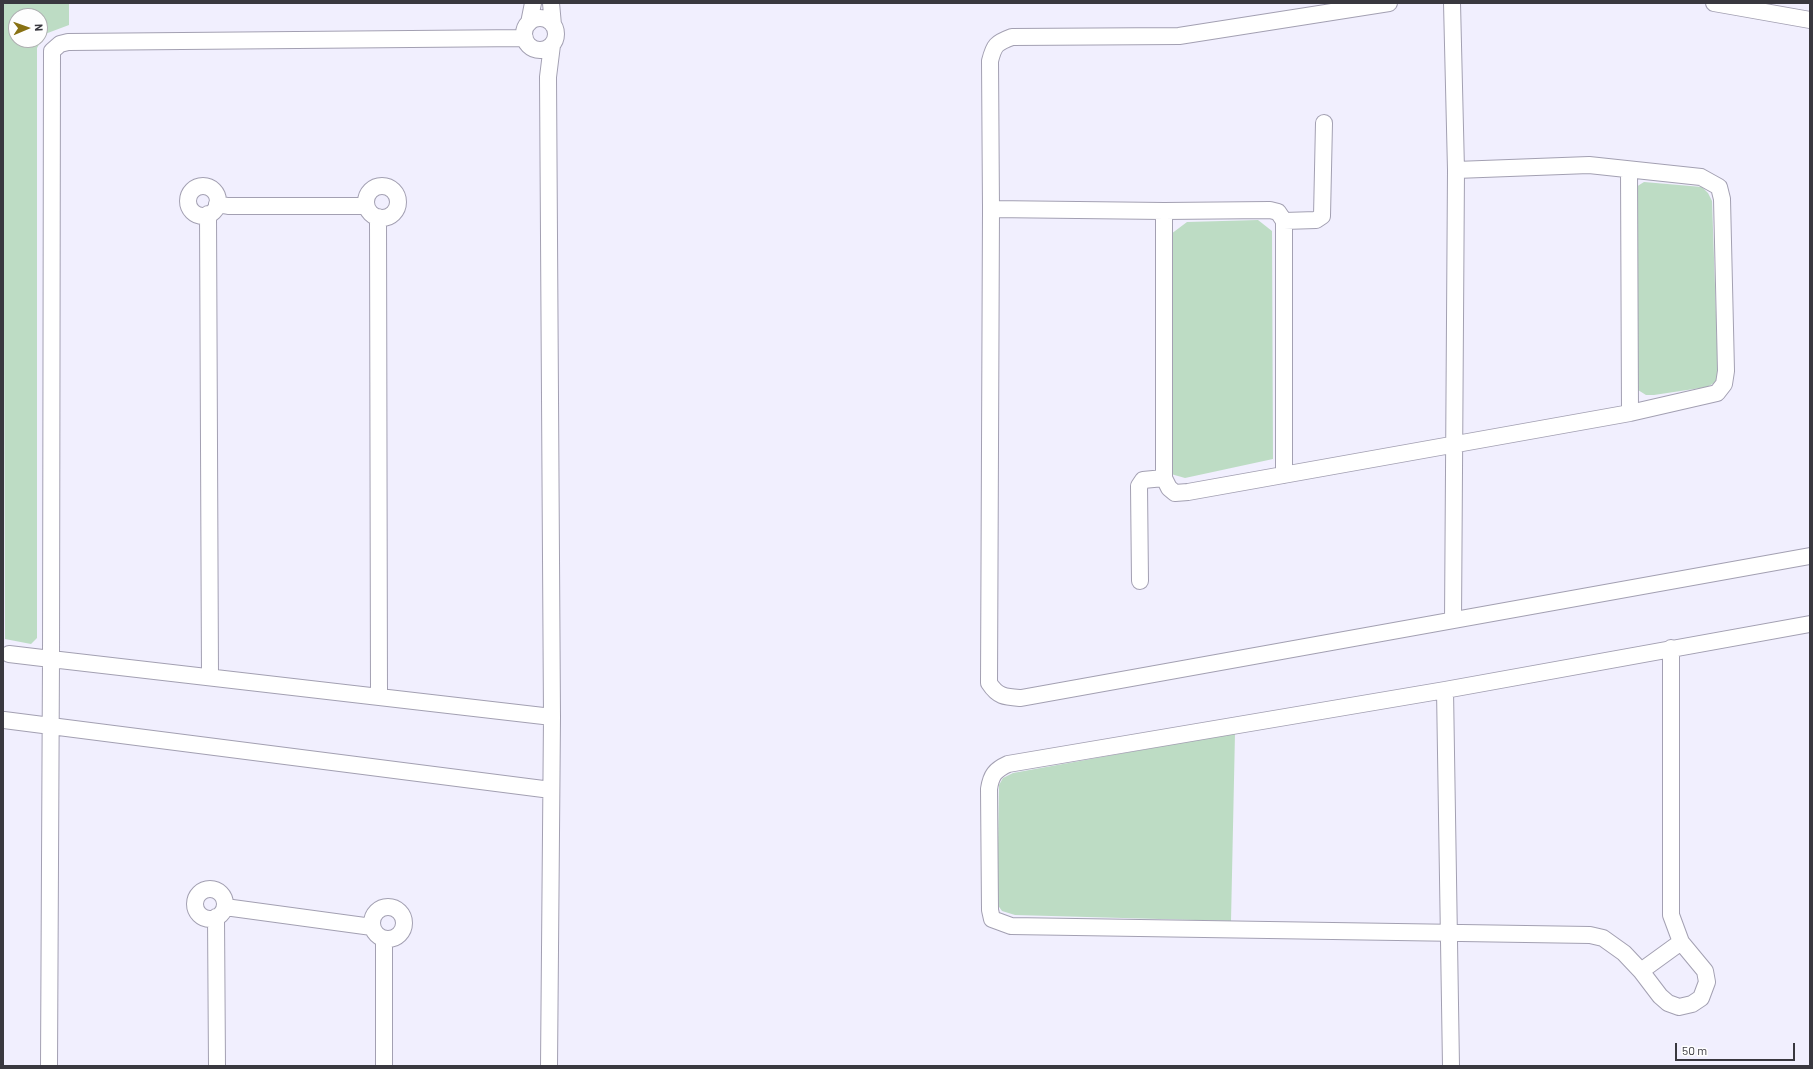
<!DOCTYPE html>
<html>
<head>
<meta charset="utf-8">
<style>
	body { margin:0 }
	#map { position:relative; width:1813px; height:1069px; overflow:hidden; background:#f1effe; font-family:Barlow,sans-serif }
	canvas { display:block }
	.frame { position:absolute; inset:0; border:4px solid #39383f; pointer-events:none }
	.north { position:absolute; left:8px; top:8px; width:40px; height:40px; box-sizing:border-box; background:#fefefe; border:1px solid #afafb2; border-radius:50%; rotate:88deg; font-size:11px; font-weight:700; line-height:16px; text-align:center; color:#39383f }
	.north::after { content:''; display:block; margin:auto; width:14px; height:18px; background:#887113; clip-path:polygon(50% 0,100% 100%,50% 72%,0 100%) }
	.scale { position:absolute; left:1675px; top:1043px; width:120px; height:18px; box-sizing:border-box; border:2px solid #39383f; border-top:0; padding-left:5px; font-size:12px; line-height:14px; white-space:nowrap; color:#39383f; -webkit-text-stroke:3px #fefefe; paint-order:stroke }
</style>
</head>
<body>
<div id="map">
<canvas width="1813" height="1069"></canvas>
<div class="frame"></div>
<div class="north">N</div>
<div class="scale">50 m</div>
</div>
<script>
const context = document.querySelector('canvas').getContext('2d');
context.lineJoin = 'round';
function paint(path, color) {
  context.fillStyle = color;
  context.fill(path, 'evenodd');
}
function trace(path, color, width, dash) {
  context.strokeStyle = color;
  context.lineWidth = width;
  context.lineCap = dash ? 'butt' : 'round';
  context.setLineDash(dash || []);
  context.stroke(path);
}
paint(new Path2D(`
	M3,3H69V25L45,34L37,48V638L31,644L5,639ZM16,16H40V40H16Z
	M1644,182L1702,187L1708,193L1712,201L1718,372L1716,382L1707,387L1654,395H1646L1638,390L1636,187Z
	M1258,220L1272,231L1273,459L1185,478L1171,474V234L1187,222Z
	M1235,733L1231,921L1015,915L1002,911L997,904L999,785L1003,778L1013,773Z`), '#bddcc4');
const street = new Path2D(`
	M551,3L553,25
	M1389,3L1179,36L1012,37C996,43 994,45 990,61L991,209L989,683C998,697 1005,697 1021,698L1810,556
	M1452,3L1456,170L1453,620
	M1714,3L1810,20
	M524 34a16 16 0 1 1 32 0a16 16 0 1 1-32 0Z
	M529,23L533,3
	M525,38L68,42L60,44L52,51L51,659L552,717L548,77L552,45
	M1629,170L1630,413
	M366 202a16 16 0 1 1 32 0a16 16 0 1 1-32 0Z
	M188 201a15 15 0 1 1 30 0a15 15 0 1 1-30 0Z
	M217,204L228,206H366
	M991,209L1164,211L1270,210L1278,212L1284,221V475
	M1164,211V478L1169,488L1175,493L1188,492L1630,413L1717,393L1724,384L1726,371L1722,199L1719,187L1701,177L1589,165L1456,170
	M208,214L210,676
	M378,217L379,696
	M1284,221L1316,220L1322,216L1324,123
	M1140,581L1139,486L1143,480L1164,478
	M1671,648V915L1681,942L1705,971L1707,982L1701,998L1692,1004L1679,1007L1668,1003L1660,996L1641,971L1624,953L1603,938L1590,935L1011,926L992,919L990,910L989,789C991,775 995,770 1008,764L1445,690L1810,624
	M9,654L51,659L49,1066
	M1445,690L1451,1066
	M4,720L551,790
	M195 904a15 15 0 1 1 30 0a15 15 0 1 1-30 0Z
	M225,907L372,927
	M372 923a16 16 0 1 1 32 0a16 16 0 1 1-32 0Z
	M216,917L217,1066
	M1641,971L1681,942
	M384,1066V939
	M549,1066L552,717`);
trace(street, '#a3a0b2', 18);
trace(street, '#fff', 16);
</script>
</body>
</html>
